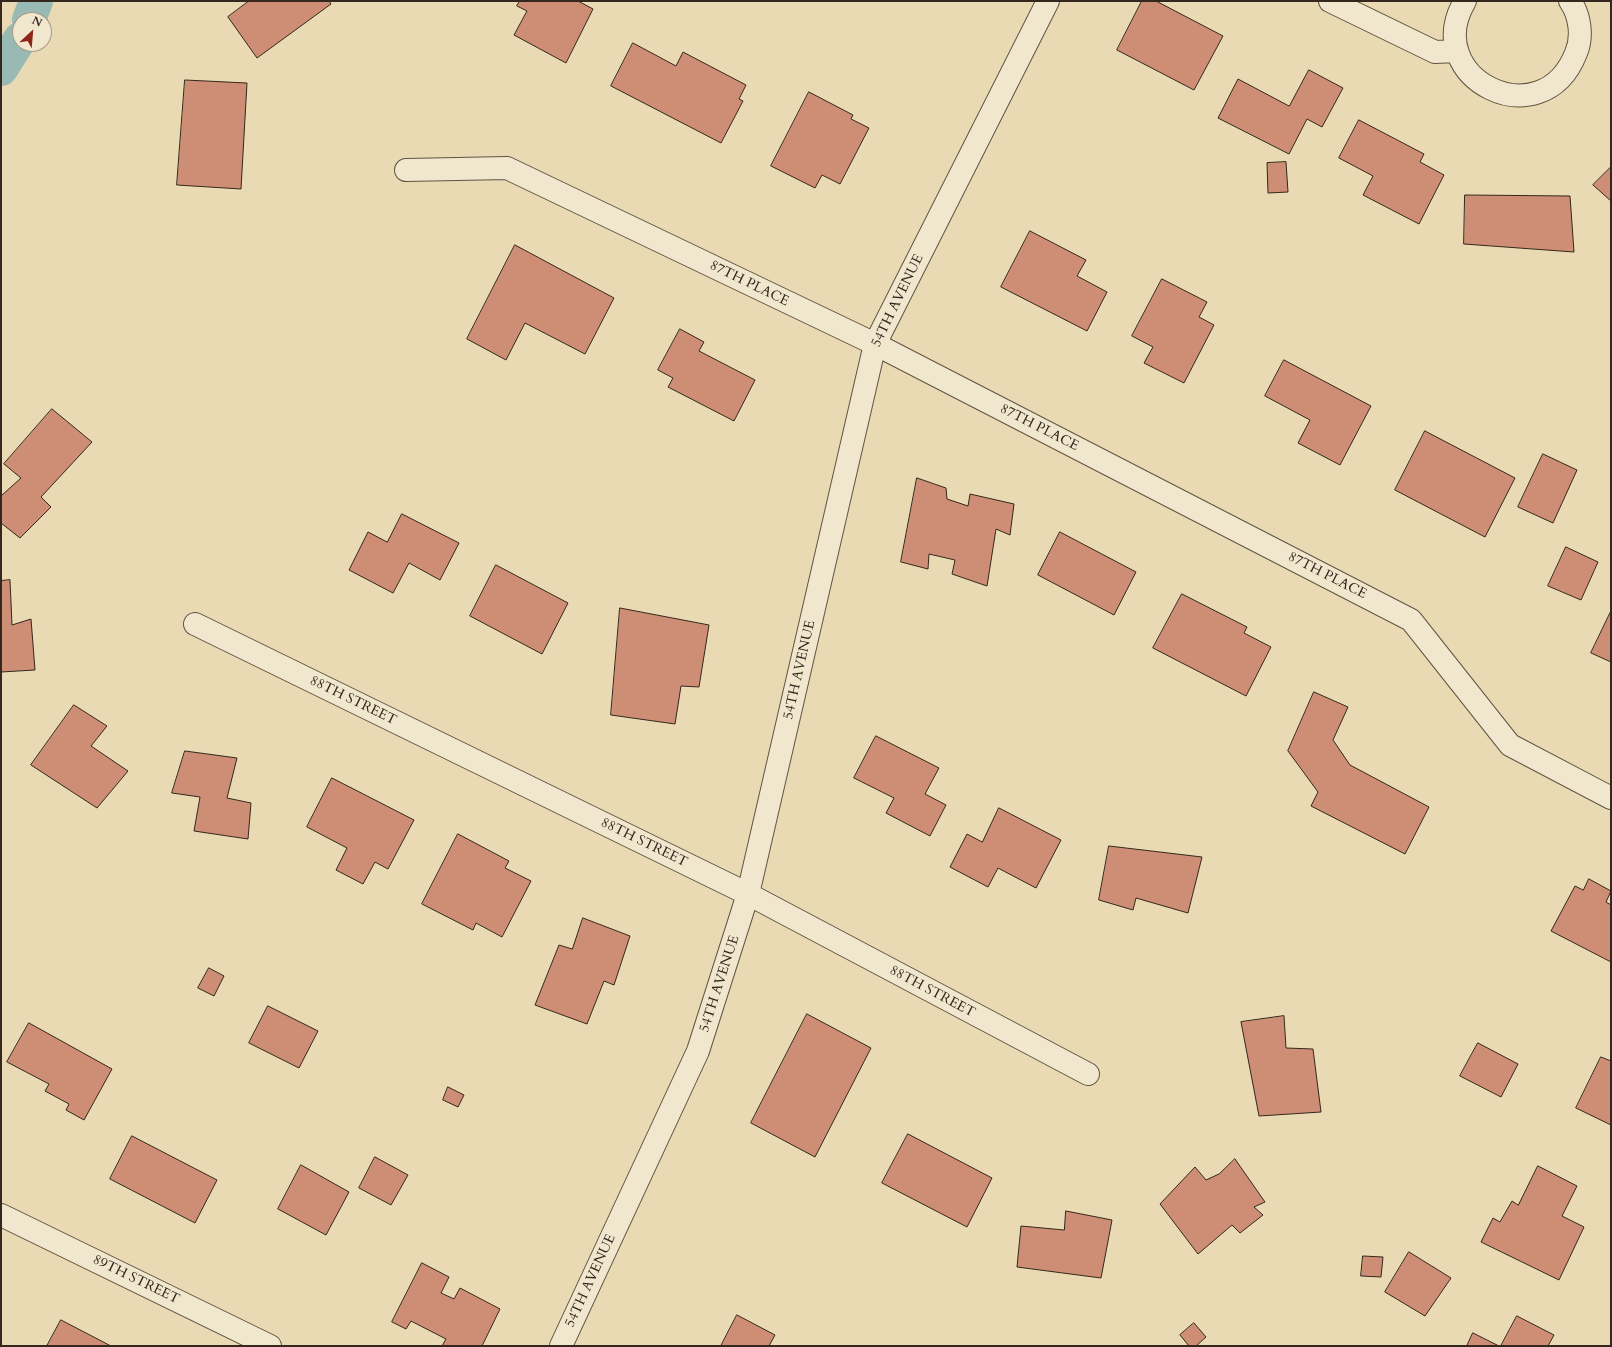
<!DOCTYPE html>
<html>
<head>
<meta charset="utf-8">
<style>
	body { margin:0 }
	#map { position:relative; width:1612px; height:1347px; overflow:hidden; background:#e9dab3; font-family:Cardo,serif }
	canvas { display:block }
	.frame { position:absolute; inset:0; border:2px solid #34271d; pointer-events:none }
	.north { position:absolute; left:12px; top:12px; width:40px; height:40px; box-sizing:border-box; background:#f1e7ce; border:1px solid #a59a87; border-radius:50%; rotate:26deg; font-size:11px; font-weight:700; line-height:16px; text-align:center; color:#34271d }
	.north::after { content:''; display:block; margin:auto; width:14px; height:18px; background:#8f2418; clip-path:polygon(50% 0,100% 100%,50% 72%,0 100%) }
</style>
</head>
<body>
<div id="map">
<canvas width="1612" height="1347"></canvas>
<div class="frame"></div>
<div class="north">N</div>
</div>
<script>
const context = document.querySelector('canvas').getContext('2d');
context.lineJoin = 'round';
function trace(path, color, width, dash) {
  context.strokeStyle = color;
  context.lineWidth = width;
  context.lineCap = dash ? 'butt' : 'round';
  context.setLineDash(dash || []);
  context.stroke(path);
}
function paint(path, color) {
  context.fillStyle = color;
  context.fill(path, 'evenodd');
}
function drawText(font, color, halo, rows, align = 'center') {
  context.font = font + ' Cardo,serif';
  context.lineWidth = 4;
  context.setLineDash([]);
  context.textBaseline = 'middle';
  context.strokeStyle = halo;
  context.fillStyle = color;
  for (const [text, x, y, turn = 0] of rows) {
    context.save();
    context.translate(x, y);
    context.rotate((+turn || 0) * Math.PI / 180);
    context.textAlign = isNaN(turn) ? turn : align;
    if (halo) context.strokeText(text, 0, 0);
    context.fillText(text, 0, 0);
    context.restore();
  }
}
trace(new Path2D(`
	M29,20L36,1
	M1,69L20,39`), '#99bab4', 34);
const building = new Path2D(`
	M249,1H329L331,4L257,58L228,17Z
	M520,1H578L593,9L566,63L514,35L527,11L517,6Z
	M1142,1H1156L1223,36L1194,90L1117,50Z
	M633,43L676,66L683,52L746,85L739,99L743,101L721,143L611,86Z
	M1309,70L1343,88L1322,127L1307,119L1289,154L1218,118L1238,79L1289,106Z
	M185,80L247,83L241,189L177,185Z
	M809,92L853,115L851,119L869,128L840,184L822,175L815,188L771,166Z
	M1359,120L1424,154L1420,162L1444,175L1419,224L1363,195L1373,176L1339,158Z
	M1286,162L1288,192L1268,193L1267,163Z
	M1611,167V201L1593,185Z
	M1465,195L1570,196L1574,252L1464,244Z
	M1030,231L1086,260L1077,276L1107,292L1087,331L1001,287Z
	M515,245L614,298L585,354L525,323L506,360L467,339Z
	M1162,279L1207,302L1199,317L1214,325L1184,383L1144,363L1153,347L1132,336Z
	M680,329L704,342L699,351L755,380L734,421L668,387L673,378L658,370Z
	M1284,360L1371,406L1340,465L1298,443L1310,420L1265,396Z
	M52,409L92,442L41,497L51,507L20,538L1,523V496L21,478L4,464Z
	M1425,431L1515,478L1485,537L1395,490Z
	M1543,454L1577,470L1553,523L1518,507Z
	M917,478L946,488L947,499L968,506L970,494L1014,504L1010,535L996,529L987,586L952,574L955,560L929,554L928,569L901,562Z
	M402,514L459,543L440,580L409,563L393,593L349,570L368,532L387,542Z
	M1060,532L1136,572L1114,615L1038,575Z
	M1566,547L1598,562L1581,600L1548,586Z
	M496,565L568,603L542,654L470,616Z
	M10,580L12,625L31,619L35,670L1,672V581Z
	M1182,594L1247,627L1244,633L1271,647L1246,696L1153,648Z
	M620,608L709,625L699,687L681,686L675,724L611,715Z
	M1611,611V662L1591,653Z
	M1314,692L1348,707L1333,740L1350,765L1429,807L1405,854L1311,806L1318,792L1288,751Z
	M74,705L107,726L91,746L128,771L97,808L31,765Z
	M876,736L939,768L925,794L946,805L930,836L886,813L894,798L854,778Z
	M185,751L237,758L227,798L251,803L248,839L194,831L200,797L172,793Z
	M332,778L414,820L388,869L375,862L363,884L336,870L347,848L307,827Z
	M999,808L1061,840L1036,888L998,868L988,887L950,867L967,834L982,842Z
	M458,834L509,861L505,868L531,881L502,937L476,923L473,930L422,904Z
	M1109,846L1202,857L1188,913L1136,898L1133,910L1099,900Z
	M1589,879L1611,891L1606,902L1611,905V962L1551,931L1575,886L1583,890Z
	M583,918L630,936L614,985L604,981L587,1024L535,1005L559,945L572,949Z
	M209,968L224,976L214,996L198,988Z
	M268,1006L318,1031L299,1068L249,1043Z
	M807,1014L871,1048L815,1157L751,1123Z
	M1284,1016L1286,1048L1313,1049L1321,1112L1259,1116L1241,1022Z
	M29,1023L112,1069L84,1120L66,1110L69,1104L45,1091L49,1084L7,1062Z
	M1478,1043L1518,1064L1501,1097L1460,1076Z
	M1601,1057L1611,1061V1125L1576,1108Z
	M448,1087L464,1095L458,1107L443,1100Z
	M908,1134L992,1178L967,1227L882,1183Z
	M132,1136L217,1180L195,1223L110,1179Z
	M375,1157L408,1175L391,1205L359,1188Z
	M1235,1159L1265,1202L1254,1207L1263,1215L1240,1233L1232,1225L1198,1254L1160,1204L1195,1167L1206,1180L1219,1174Z
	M301,1165L349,1192L326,1235L278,1209Z
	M1538,1166L1577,1186L1562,1216L1584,1227L1559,1280L1481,1242L1493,1218L1500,1222L1512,1201L1518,1205Z
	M1066,1211L1112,1220L1101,1278L1017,1267L1021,1226L1064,1230Z
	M1409,1252L1451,1278L1425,1316L1385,1292Z
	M1363,1256L1383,1257L1381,1277L1361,1276Z
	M422,1263L449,1277L441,1293L454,1299L460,1288L500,1309L482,1346H442L446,1339L411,1321L406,1329L392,1322Z
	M737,1315L775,1335L769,1346H721Z
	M1517,1316L1554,1335L1548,1346H1501Z
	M61,1320L111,1346H47Z
	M1194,1323L1206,1337L1196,1346H1189L1180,1335Z
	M1473,1333L1499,1346H1467Z`);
paint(building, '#ce8d75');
trace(building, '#34271d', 1);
const minor = new Path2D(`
	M1330,1L1435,52L1457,51
	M1465,1C1419,78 1542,140 1576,53C1583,37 1580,15 1570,1
	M406,170L507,168L875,344L1411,620L1510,745L1611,798
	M195,624L748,894L1088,1074
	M1,1215L270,1346
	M561,1346L698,1051L748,894L875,344L1048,1`);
trace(minor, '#615442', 24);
trace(minor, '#f1e7ce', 22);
drawText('14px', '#34271d', '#f1e7ce', [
	["87TH PLACE",749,284,26],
	["54TH AVENUE",898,301,-64],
	["87TH PLACE",1039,428,27],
	["87TH PLACE",1327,576,27],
	["54TH AVENUE",800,670,-77],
	["88TH STREET",353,701,26],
	["88TH STREET",644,843,26],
	["54TH AVENUE",720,984,-72],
	["88TH STREET",932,992,28],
	["89TH STREET",136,1280,26],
	["54TH AVENUE",591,1281,-65]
]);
</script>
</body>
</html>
